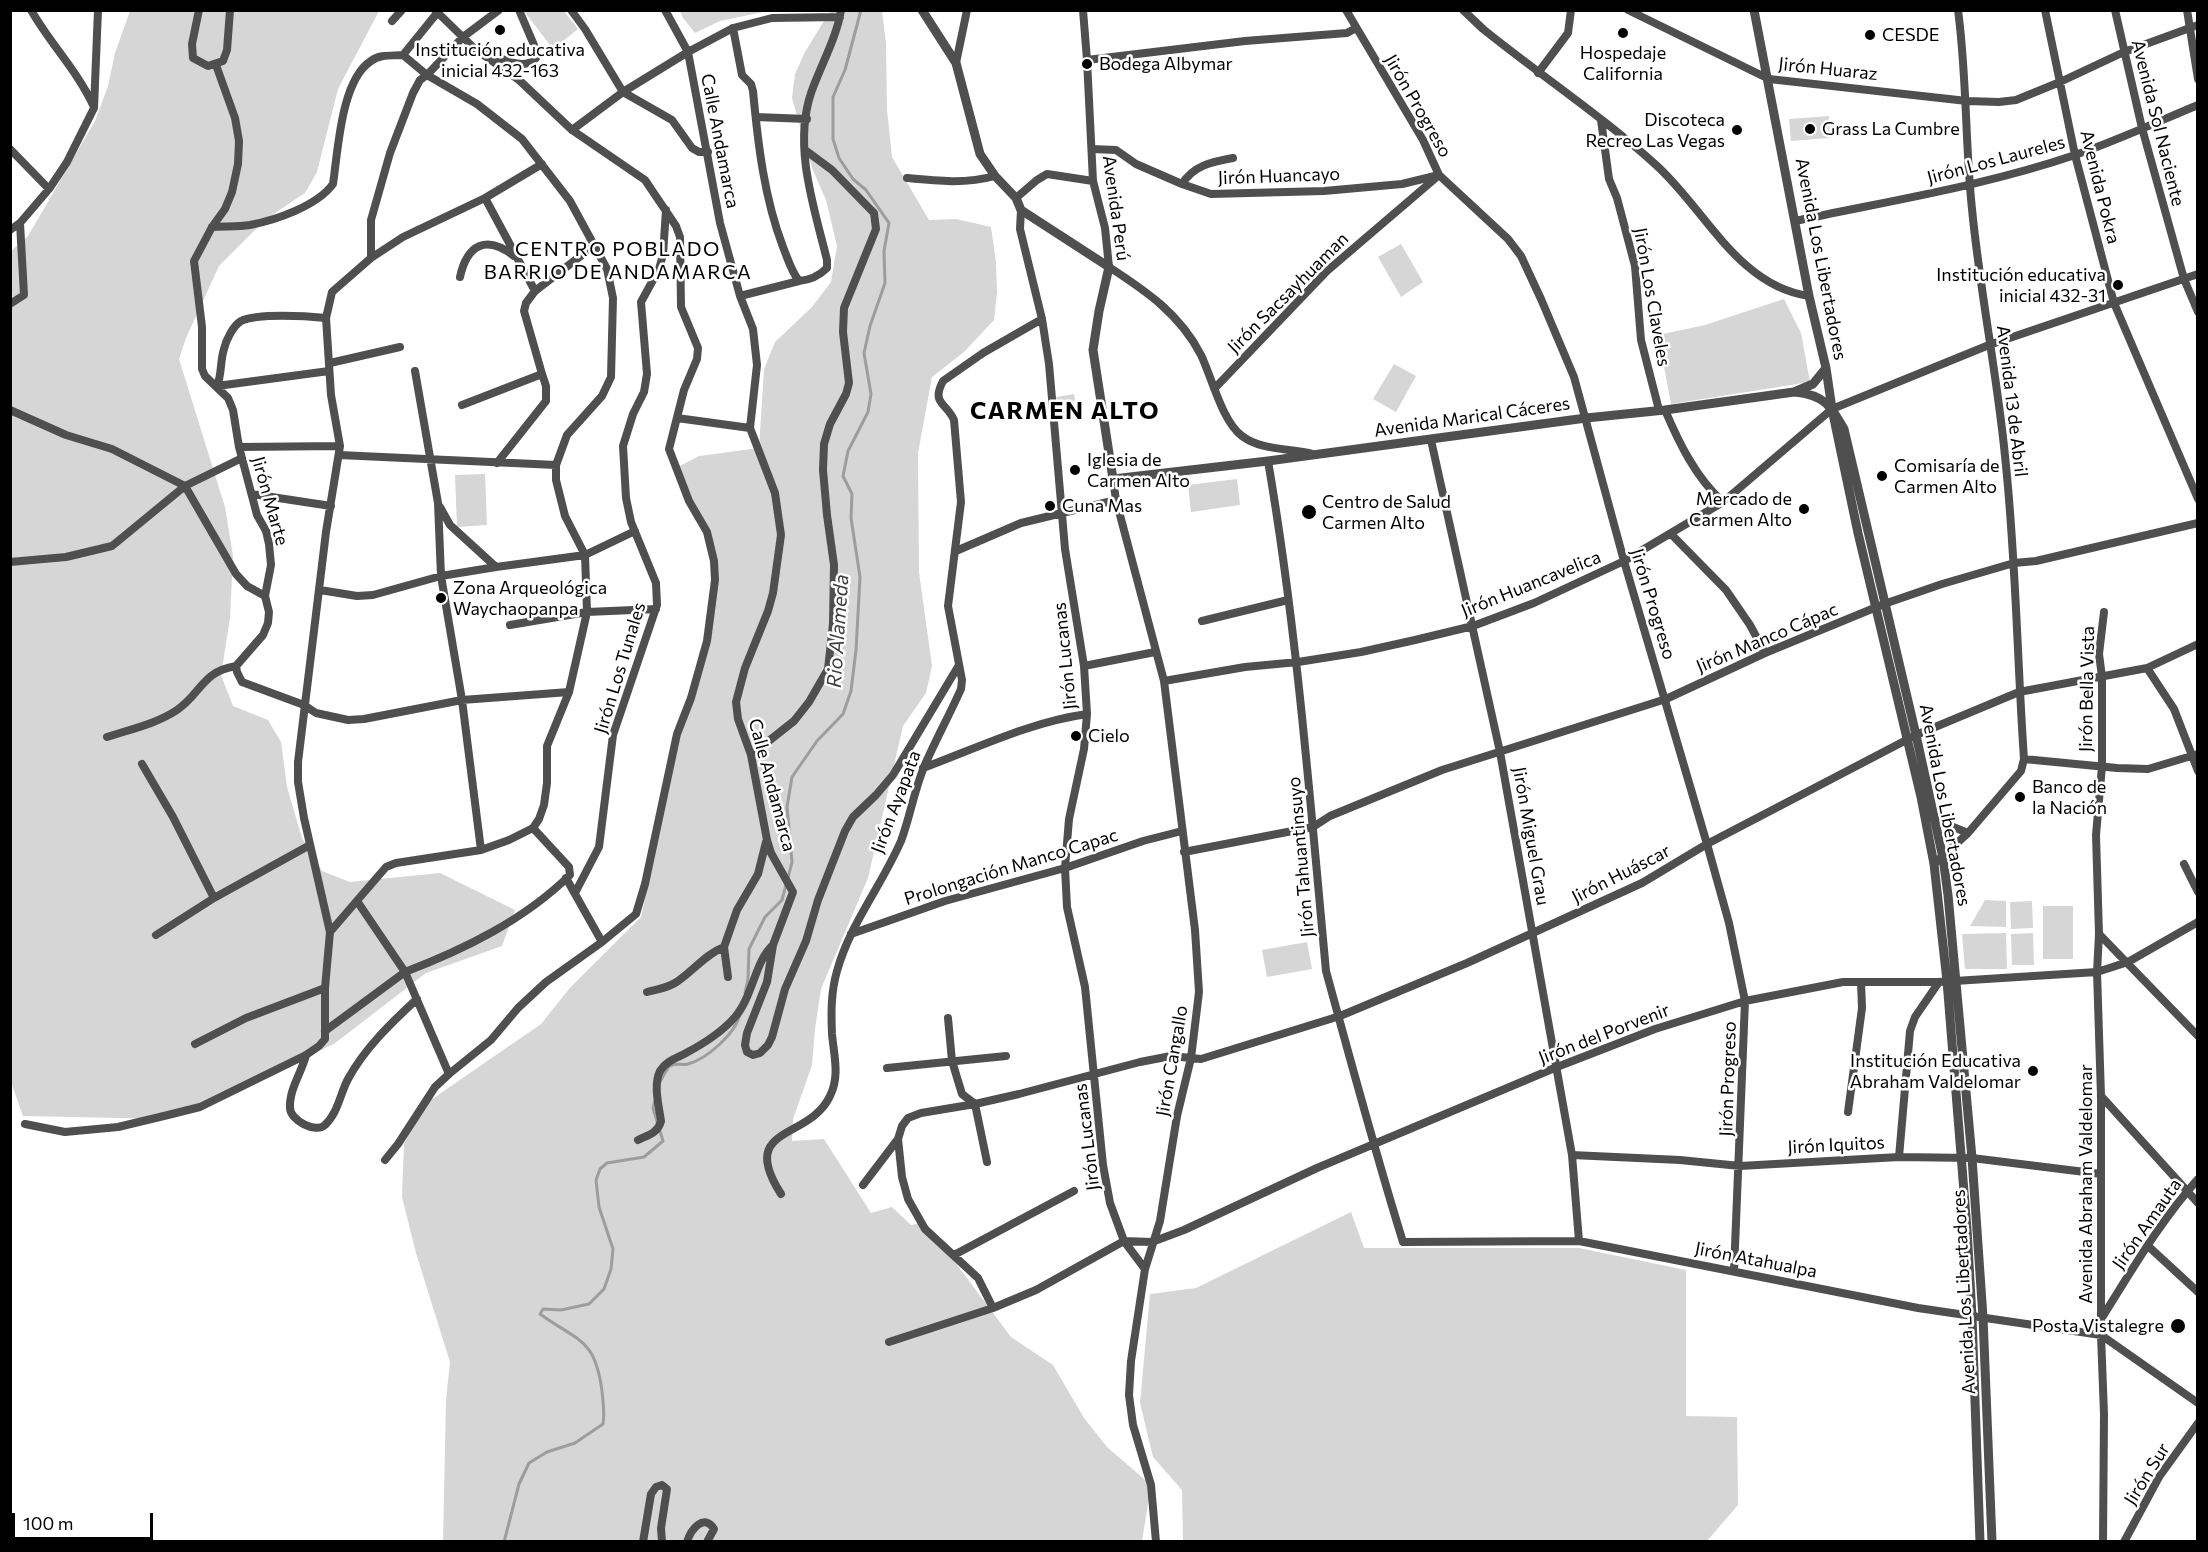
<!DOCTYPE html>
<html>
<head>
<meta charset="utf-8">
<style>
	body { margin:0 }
	#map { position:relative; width:2208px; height:1552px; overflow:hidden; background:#fff; font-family:Commissioner,sans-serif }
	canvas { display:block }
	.frame { position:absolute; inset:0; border:12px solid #000; pointer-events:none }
	.scale { position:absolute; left:12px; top:1513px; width:141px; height:27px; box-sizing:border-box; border:3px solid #000; border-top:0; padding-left:8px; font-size:18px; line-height:21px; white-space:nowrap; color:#000; -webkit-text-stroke:4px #fff; paint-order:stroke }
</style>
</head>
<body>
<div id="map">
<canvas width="2208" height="1552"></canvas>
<div class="frame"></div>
<div class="scale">100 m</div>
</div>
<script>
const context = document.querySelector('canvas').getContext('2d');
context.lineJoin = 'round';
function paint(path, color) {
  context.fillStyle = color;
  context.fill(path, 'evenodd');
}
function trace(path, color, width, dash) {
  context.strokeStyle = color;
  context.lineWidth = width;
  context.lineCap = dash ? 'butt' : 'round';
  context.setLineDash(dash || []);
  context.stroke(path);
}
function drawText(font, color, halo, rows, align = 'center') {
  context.font = font + ' Commissioner,sans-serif';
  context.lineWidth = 5;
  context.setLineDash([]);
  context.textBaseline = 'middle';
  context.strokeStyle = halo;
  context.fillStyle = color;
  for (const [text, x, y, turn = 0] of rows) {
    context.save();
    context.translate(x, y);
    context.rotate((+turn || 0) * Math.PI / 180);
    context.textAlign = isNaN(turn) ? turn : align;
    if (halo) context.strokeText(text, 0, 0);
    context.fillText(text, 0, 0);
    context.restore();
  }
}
paint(new Path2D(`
	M130,11H379L338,89L317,172L305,193L266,219L219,266L186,338L179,359L225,507L233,556L230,618L221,675L233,706L268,720L281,742L287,787L302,838L322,871L350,882L440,873L515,910L502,946L426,973L334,1044L167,1119L23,1116L11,1082V251L28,236L95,121L108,86L115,53Z
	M524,11H564L578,29L553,49Z
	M680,11H768L720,21L695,33L683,18Z
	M830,11H882L886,43L887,110L892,157L929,220L956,219L991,227L996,262L997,293L994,320L964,352L932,377L918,453L919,572L932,666L926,693L903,726L868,878L821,989L815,1029L812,1065L793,1119L792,1141L824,1139L871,1213L892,1207L911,1225L925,1222L1011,1337L1053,1365L1084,1418L1107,1447L1151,1485L1142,1541H443L446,1400L450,1362L416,1253L402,1197L404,1144L425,1104L541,1024L569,989L641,917L676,749L709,645L717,565L708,538L684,490L680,466L699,456L759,448L764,369L775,342L812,307L831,282L837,246L826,200L812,168L792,98L795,74L805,52Z
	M1829,116L1830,138L1791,141L1789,119Z
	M1401,244L1423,282L1401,297L1378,257Z
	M1784,299L1801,333L1810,382L1671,404L1658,335L1705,325Z
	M1394,364L1416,376L1396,412L1373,399Z
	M1074,394L1075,400L1070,404L1066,414L1059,415L1056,397Z
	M485,474L487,525L457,527L455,475Z
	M1237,479L1240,505L1191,512L1188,485Z
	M1985,900L2006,901V927L1970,926Z
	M2032,901L2033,928L2011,929L2010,902Z
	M2043,906H2073V959H2043Z
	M2006,933L2007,969H1965L1962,934Z
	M2033,933L2034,965H2012L2011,934Z
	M1307,942L1312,969L1267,977L1262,950Z
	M1351,1212L1364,1248H1579L1686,1270V1416L1737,1417L1738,1505L1707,1541H1183L1182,1490L1153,1457L1140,1403L1150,1294L1196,1288Z`), '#d6d6d6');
trace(new Path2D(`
	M788,878L792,862L787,807L792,777L817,741L843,714L851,691L856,650L860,577L851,518L852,494L843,476L848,451L868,412L871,394L864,353L870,326L885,283L884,251L889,223L866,190L853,179L839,158L833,139V97L845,70L861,10
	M745,993L748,979L749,949L765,917L782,900L786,885
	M660,1082C663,1077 666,1069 670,1066C676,1062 682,1066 688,1064C707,1059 736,1033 740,1014
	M504,1542L519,1484L529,1463L547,1452L575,1443L603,1424C605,1412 603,1403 602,1391C595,1338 579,1342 540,1314L543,1309L561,1310L589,1304L604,1289L611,1269L613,1249L599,1207L596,1180L600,1169L607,1163L644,1157L663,1141L653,1108L655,1100`), '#9d9d9d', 3);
trace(new Path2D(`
	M31,10C51,45 77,70 94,107
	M199,10L192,44L193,58L208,66L223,61L227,50L230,10
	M571,10L585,29L623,92L672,120L692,148L699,152H708
	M665,10L688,52L720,223L740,296L753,329L757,365L750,428L775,493L781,535L773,593L768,611L745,668L736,702L738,719L751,755L767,840L771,853L793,892L773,945L767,982L747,1033L745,1045L747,1052L753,1055L760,1053L768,1045L772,1037L785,989L806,941L818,900L845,831L853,817L876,795L893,775L959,665
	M1083,10L1087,60L1093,181L1105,228L1109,267C1146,291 1180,314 1201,355C1212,378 1222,421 1242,436C1262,451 1290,448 1313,454
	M1346,10L1423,140L1439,175L1508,239L1521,256L1541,299L1574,377L1624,561L1707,844L1729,923L1745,1001L1734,1271
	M1463,10L1483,29C1540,75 1602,116 1656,165C1705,209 1738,286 1809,296
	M1628,10L1769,79L1967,101L1999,102L2016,100L2060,82L2124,52L2198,25
	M2045,10L2075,155L2114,303L2198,499
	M2115,10L2142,128L2184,279L2198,312
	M2187,10L2198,79
	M392,21L402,10
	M733,28L742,75L751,84L753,91C758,144 764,197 783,247C788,259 791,271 799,281C811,280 819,276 827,268V260C814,207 793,147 811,93C820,67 837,37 841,10
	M482,49C496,56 523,73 536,58L534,45L519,10
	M403,55L437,13
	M1087,60L1245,41L1347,33L1356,28
	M956,63L967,10
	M216,65L235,118L239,141L238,164L232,192L225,209L212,227L194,261L202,327V369L205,376L228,398L233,410L239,447L257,515L266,531L269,544L271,565L265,596L269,612L268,623L263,635L236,666L237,672L242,682L304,705L316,713L348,720L364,719L462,700L569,692
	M1538,73L1568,33L1571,10
	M756,117L807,119
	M1601,120L1609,179L1617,198L1635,266L1641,340L1659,410
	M572,130L623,92L688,52L733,28L772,18L840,17
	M10,149L49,189
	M1092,149L1116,150L1136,164L1182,184L1211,194L1324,191L1402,184L1439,175
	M907,178C937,181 966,184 995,176
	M1182,184C1194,165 1212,162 1233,158
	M1016,198L1037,180L1047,174L1093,181
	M1021,210L1020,229L1042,319L1049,364L1065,549L1084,666L1087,714L1084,749L1069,819L1065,868L1067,907L1085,987L1103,1165L1110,1203L1124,1241L1145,1269
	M1795,221C1888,201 1984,186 2075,155C2116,141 2157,122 2198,105
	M212,227C224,226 238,227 250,225C276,220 317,206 333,184C338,151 341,80 371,61C380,54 392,56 403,55L427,75L477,104L522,139L570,201L607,269L613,298L611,377L602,396L567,435L556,465V480L565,516L585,555L587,612L569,692L547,746V783L544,805L539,819L533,828L509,840L481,850L396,863L386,867L330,932
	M10,230L20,223L49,189L67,162L94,108L98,10
	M371,258L403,237L485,198L542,164
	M460,277C467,245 486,234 514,256
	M535,291L595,245
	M740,296L799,281
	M10,304L24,295L20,223
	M326,318C307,316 257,313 241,321C233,326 226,340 224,349C220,361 222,374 217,386L329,371
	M330,363L400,347
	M415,371L438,503L441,576L462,700L481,850
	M1215,388L1327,271L1438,176
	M462,405L542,374L524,311L526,303L535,291L485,198
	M10,410L66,435L112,449L185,486L236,574L247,586L265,596
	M1665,410C1679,443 1696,478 1723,502
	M677,418L750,428
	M1431,440L1500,752L1572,1155L1579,1241
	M239,447L340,446
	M339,455L556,465
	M1268,461C1297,630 1310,800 1326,971C1351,1062 1375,1152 1403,1242L1579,1241L1918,1308L2101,1335L2198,1403
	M497,463L546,401V386L542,374
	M1113,479L1116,500L1164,681L1195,930L1199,992L1191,1058L1177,1116L1160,1221L1145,1269L1131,1361L1129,1395L1133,1425L1151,1485L1156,1542
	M252,494L331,506
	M440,507L450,525L496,567
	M1671,534L1726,590L1750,625L1765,653
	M956,551L1021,523L1116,500
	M10,562L66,557L112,546L185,486L242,458
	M320,590L357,596L373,595L441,576L496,567L585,555L635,531
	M1202,621L1288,600
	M510,625L587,612L656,609
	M1084,666L1155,652
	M2147,668L2174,709L2198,771
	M1164,681L1245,667L1298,662L1361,652L1415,640L1473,626L1534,603L1624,561L1723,502L1832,409L1989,345L2198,274
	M107,737C131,729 156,724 177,710C202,693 201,672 236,666
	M751,755L794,721L809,702L828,669L833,624L834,565L827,515L823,470L824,444L830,424L846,394L849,383L843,332L844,308L876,229L874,213L832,170L805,150
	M2024,759L2117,768L2148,769L2198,754
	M142,764L173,817L214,898
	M923,768C977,748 1030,722 1087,714
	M1931,818L1968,833
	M1184,852L1313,827L1330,816L1442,770L1666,699L1765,653L1884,604L1942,584L2014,563L2036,561L2198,523
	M1934,864L1968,833L2021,771L2024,759C2017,658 2016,557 2005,456C1997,374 1980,292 1972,209C1965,143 1967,77 1958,10
	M2184,864L2198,892
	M566,878L602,942
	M575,893L599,847L613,735L657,605L656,583L631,522L626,498L623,446L633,414L644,392L647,374L641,302L659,269L663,255L666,210
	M357,901L405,972C465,949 524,920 570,875L569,867L533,828
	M851,934L945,901L1065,868L1143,841L1182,831
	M2099,934L2198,1036
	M156,935L214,898L310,845
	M724,947L728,977
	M647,992C658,989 669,988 678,981C694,970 706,954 724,947L737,910L758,874L766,842
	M948,1018L952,1061L962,1094L975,1104L987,1162
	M325,1031L405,972L449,1074
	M195,1044L246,1018L325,988
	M306,1055C302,1072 289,1089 290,1108C290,1120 316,1134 325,1125C338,1113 340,1094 348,1079C365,1048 391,1023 417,999
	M887,1068L1006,1056
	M2101,1096L2198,1203
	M1848,1112L1862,1008L1861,982
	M25,1124L65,1132L118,1127L168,1115L200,1107L306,1055L319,1046L325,1039V988L330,932L304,818L298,782V762L326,532L340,446L331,395L326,318L332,292L371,258V220L390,153L413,93L420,80L427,75L463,37L499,10
	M638,1140C648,1135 658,1133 661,1121C659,1106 653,1085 660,1071C666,1061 677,1058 686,1053C703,1044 722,1032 735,1017C753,996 755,961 773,945
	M1572,1155L1680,1160L1740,1166L1899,1157L1972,1158L2101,1174
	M1899,1157L1910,1031L1915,1017L1939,982
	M385,1160L398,1144L435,1087L449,1074L491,1040L518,1008L546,982L602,942L636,914L645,884L677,734L691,698L707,641L715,580L714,561L707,532L689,501L669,449L684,390L697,359L698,348L681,307L680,237L676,226L645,180L572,130L519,80L475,49L435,10
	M863,1185L898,1139
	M781,1194C737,1125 809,1141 830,1096C840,1076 834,1056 832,1034C831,1012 831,992 837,971C850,924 882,885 901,841C910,817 914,791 924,767C935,741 949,716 961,689L962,680L948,606L961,502L954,420C946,402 931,404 943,381L983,353L1042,319
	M2148,1246L2198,1292
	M954,1255L1074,1191
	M993,1308L978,1278L925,1229L908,1199L902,1177L898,1139L902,1126L908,1118L921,1113L975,1104L1019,1094L1140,1062L1171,1056L1201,1059L1340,1016L1467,963L1642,883L1707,844L1916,735L2019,692L2147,668L2198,644
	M2103,1316C2132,1270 2161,1220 2198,1179
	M889,1342L993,1308L1036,1290L1124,1241L1152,1242L1184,1230L1317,1168L1557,1067L1655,1029L1745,1001L1843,982H1939L2097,972L2128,962L2198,922
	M643,1542L651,1494L656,1487L662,1485L667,1489L661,1528L662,1542
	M687,1542C691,1529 704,1513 714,1529L707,1542
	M2103,1542L2104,1414L2101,1335V1096L2097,972L2099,934L2096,835L2102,766V677L2099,654L2104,612
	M2124,1542L2159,1477L2198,1423`), '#4f4f4f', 8);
trace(new Path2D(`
	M922,10L956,63L980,154L995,176L1016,198L1021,210L1109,267L1099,311L1093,350L1113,479L1268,461L1586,418L1665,410L1794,392L1813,384L1826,368
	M1754,10L1809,296L1826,368L1832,409L1858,533L1921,797L1934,864L1947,981L1967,1229L1972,1316L1980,1542
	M1795,392C1824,395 1830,405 1844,429L1916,735L1943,858L1948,895L1972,1158L1983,1317L1992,1542`), '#4f4f4f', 9);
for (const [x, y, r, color] of [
	[500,30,6,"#000"],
	[1623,33,6,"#000"],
	[1870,35,6,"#000"],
	[1087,64,6,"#000"],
	[1810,129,6,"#000"],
	[1737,130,6,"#000"],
	[2118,285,6,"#000"],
	[1075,470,6,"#000"],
	[1882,476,6,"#000"],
	[1050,506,6,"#000"],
	[1804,509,6,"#000"],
	[1309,512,8,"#000"],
	[441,598,6,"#000"],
	[1076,736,6,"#000"],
	[2020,797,6,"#000"],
	[2033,1071,6,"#000"],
	[2178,1326,8,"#000"]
]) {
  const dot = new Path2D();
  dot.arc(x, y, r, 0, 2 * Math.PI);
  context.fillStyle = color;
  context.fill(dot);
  trace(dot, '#fff', 2);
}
drawText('18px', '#000', '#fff', [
	["CESDE",1882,35],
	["Institución educativa",500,50,"center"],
	["inicial 432-163",500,71,"center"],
	["Hospedaje",1623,53,"center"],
	["California",1623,74,"center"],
	["Bodega Albymar",1099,64],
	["Discoteca",1725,120,"right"],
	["Recreo Las Vegas",1725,141,"right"],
	["Grass La Cumbre",1822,129],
	["Institución educativa",2106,275,"right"],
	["inicial 432-31",2106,296,"right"],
	["Iglesia de",1087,460],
	["Carmen Alto",1087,481],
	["Comisaría de",1894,466],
	["Carmen Alto",1894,487],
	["Mercado de",1792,499,"right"],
	["Carmen Alto",1792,520,"right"],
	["Centro de Salud",1322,502],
	["Carmen Alto",1322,523],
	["Cuna Mas",1062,506],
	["Zona Arqueológica",453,588],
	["Waychaopanpa",453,609],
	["Cielo",1088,736],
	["Banco de",2032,787],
	["la Nación",2032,808],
	["Institución Educativa",2021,1061,"right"],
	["Abraham Valdelomar",2021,1082,"right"],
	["Posta Vistalegre",2164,1326,"right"]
], 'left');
drawText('18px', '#000', '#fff', [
	["Jirón Huaraz",1828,69,6],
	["Jirón Progreso",1418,106,60],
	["Avenida Sol Naciente",2158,123,76],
	["Calle Andamarca",720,141,79],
	["Jirón Los Laureles",1996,160,-15],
	["Jirón Huancayo",1279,176,-2],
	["Avenida Pokra",2100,187,76],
	["Avenida Perú",1116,208,82],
	["Avenida Los Libertadores",1821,259,79],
	["Jirón Sacsayhuaman",1288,293,-45],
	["Jirón Los Claveles",1652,297,80],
	["Avenida 13 de Abril",2012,401,83],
	["Avenida Marical Cáceres",1472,417,-8],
	["Jirón Marte",270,501,74],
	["Jirón Huancavelica",1531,584,-22],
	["Jirón Progreso",1653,604,73],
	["Jirón Manco Cápac",1767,638,-23],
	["Jirón Lucanas",1065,656,-96],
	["Jirón Los Tunales",620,668,-73],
	["Jirón Bella Vista",2087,689,-89],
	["Calle Andamarca",772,785,75],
	["Jirón Ayapata",896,802,-69],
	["Avenida Los Libertadores",1945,805,79],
	["Jirón Miguel Grau",1531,836,80],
	["Jirón Tahuantinsuyo",1301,857,-95],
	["Prolongación Manco Capac",1011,867,-17],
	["Jirón Huáscar",1621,874,-27],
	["Jirón del Porvenir",1604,1034,-21],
	["Jirón Cangallo",1172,1061,-80],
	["Jirón Progreso",1728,1079,-88],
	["Jirón Lucanas",1087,1137,-97],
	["Jirón Iquitos",1836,1145,-3],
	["Avenida Abraham Valdelomar",2086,1184,-90],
	["Jirón Amauta",2147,1224,-55],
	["Jirón Atahualpa",1756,1260,11],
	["Avenida Los Libertadores",1964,1292,-93],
	["Jirón Sur",2147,1474,-58]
]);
context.letterSpacing = '1.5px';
drawText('20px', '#000', '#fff', [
	["CENTRO POBLADO",618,249],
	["BARRIO DE ANDAMARCA",618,272]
]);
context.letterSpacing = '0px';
drawText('italic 20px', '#3e3e3e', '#fff', [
	["Rio Alameda",838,631,-86]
]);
context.letterSpacing = '1.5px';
drawText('bold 24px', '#000', '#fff', [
	["CARMEN ALTO",1065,411]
]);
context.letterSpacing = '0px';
</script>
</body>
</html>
